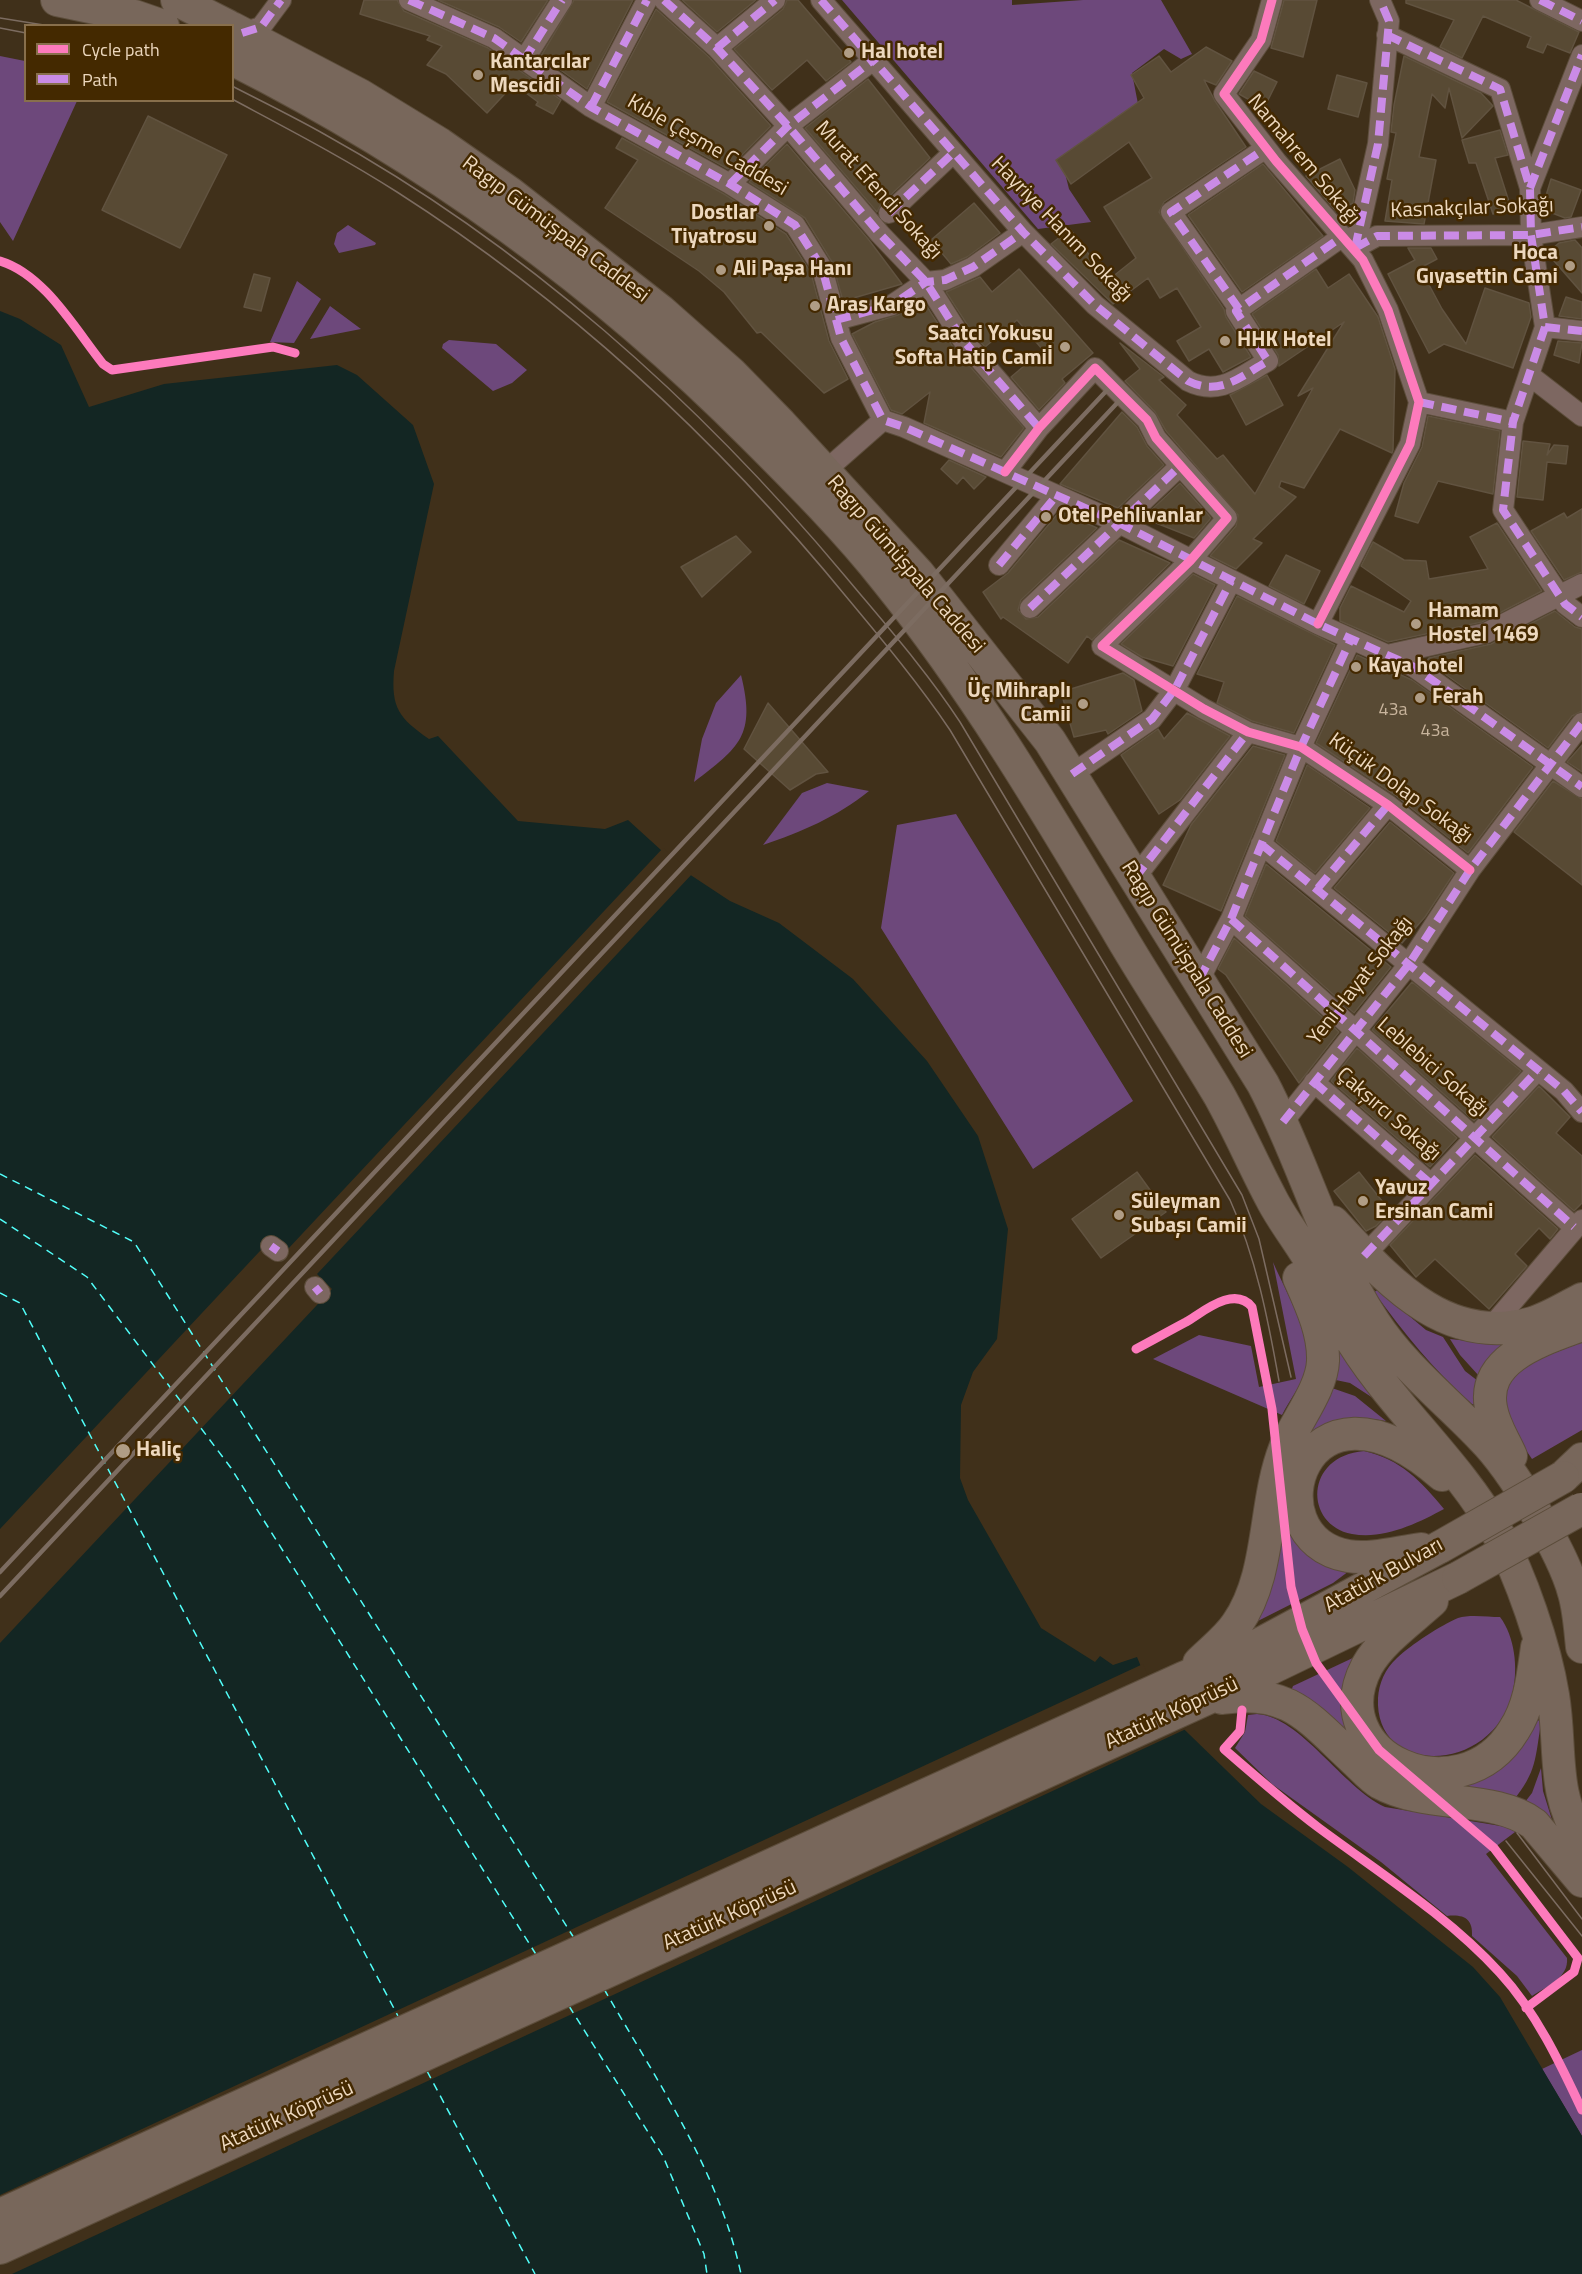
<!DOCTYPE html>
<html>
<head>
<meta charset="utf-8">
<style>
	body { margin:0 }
	#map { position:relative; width:1582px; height:2274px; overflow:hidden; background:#40301a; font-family:"Titillium Web",sans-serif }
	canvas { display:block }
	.legend { position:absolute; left:24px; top:24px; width:210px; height:78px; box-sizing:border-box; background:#442900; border:2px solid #886f4c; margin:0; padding:8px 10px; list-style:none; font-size:18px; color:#edd8be }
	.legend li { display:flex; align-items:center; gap:12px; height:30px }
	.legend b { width:30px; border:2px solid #886f4c }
</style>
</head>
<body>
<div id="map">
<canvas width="1582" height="2274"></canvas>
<ul class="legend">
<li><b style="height:8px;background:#fd7abc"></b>Cycle path</li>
<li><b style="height:8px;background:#ca8be6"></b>Path</li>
</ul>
</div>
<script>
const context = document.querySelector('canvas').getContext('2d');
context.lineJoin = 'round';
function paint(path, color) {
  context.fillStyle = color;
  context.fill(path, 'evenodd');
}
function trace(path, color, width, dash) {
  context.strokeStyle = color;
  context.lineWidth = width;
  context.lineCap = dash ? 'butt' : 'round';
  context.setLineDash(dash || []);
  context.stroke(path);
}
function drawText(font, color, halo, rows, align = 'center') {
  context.font = font + ' "Titillium Web",sans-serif';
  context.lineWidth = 5;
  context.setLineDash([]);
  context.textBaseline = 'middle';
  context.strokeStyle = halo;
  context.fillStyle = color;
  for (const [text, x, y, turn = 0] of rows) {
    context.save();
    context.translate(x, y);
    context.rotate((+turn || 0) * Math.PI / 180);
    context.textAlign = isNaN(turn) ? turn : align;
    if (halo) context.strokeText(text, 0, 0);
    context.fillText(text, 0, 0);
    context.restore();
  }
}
paint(new Path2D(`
	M842,0H1012V5L1083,0H1161L1192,54L1181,59L1164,49L1132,73L1138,104L1062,161L1069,189L1091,222L1038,229Z
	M0,56L25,61L26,100L77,101L13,241L0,222Z
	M348,225L376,243L375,245L339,253L334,244L337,233Z
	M297,281L321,299L294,343L270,342Z
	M330,306L361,329L310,339Z
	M449,340L496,344L527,370L512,383L493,391L442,348L443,344Z
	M741,675C756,735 740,747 694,782L702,739L716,703Z
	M827,783L869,791C837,817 801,832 763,845L802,793Z
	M956,814L1133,1101L1033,1169L881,928L897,825Z
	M1273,1262C1285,1291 1316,1341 1305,1373C1300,1387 1289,1401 1282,1415L1153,1359L1199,1335L1251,1346L1259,1387L1296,1379Z
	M1378,1290L1426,1330L1443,1337L1465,1371L1478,1381L1476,1405L1472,1404C1434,1371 1404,1333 1374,1292Z
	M1450,1339L1487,1343L1511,1340L1479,1376L1460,1355Z
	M1582,1342V1430L1532,1459C1522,1444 1507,1423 1505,1405C1501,1366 1555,1354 1582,1342Z
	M1336,1343L1376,1400L1350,1383L1331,1379Z
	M1329,1387L1355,1396L1386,1421C1352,1415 1329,1420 1302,1441Z
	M1364,1451C1400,1459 1421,1481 1444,1509C1418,1523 1384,1540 1352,1534C1304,1525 1304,1456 1364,1451Z
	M1284,1498L1353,1568L1333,1583L1250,1625Z
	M1500,1617C1515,1637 1518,1668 1513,1691C1495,1774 1374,1779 1378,1698C1379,1683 1385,1669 1397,1658C1411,1645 1441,1625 1458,1618C1470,1614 1488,1617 1500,1617Z
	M1357,1656V1743L1291,1691L1293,1686Z
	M1257,1714C1301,1717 1342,1787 1385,1807L1519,1829L1486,1854L1567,1958C1569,1978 1546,1987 1532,1996L1517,1976L1472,1936C1473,1919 1464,1914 1447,1916L1381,1862L1272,1784L1235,1748L1245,1732L1248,1715Z
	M1538,1720L1541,1723C1535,1759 1537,1771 1513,1801L1447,1790C1493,1775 1513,1765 1535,1721Z
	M1541,1768L1543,1791L1552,1820L1525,1802L1532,1793Z
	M1582,2050V2136L1542,2069Z`), '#6d487b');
paint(new Path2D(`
	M0,311L20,319L61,345L89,407L164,384L337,365L357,375L413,425L434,484L394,671C391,708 399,718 429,739L438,736L518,821L605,829L628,820L683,870L730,901L779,923L853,979L927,1061L978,1136L1008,1229L997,1339L973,1372L961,1405L960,1478L968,1500L1041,1628L1095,1662L1100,1656L1113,1665L1137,1657L1155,1701L1261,1804L1348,1867L1473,1967L1500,1997L1582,2136V2274H0Z`), '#132623');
paint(new Path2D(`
	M663,848L693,873L317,1274L332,1289L0,1643V1529L274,1236L288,1249Z
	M1143,1664L1158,1699L1186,1729L12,2274H0V2195Z`), '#40301a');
trace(new Path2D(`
	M0,1174L134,1242L574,1938
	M0,1219L87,1277L231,1468L537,1956
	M0,1293L20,1303L398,2016
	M604,1989C656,2079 719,2171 741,2274
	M569,2006L663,2156L704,2254L707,2274
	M427,2071L535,2274`), '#51fef9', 1.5, [8, 6]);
const building = new Path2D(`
	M364,0H397L404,11L488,48L561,100L553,114L536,105L538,102L514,84L487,113L446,74L427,65L442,46L427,40L430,36L360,14Z
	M438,0H548L521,42L499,27Z
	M574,0H633L587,89L541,56Z
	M682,0H756L717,32Z
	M787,0H798L851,62L826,81L807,60L772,90L734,49L783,9Z
	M1284,0H1317L1303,57L1271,48Z
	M1406,0H1516L1579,32L1570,53L1547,44L1543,53L1527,47L1531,37L1483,16L1462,58L1440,47L1454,20L1406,3Z
	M656,9L709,57L771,126L728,169L607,102Z
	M1206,47L1232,61L1216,85L1204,80L1215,101L1246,147L1164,202L1159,212L1224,309L1226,317L1251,357L1223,372L1209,349L1189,361L1177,341L1201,327L1177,288L1160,298L1148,278L1113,304L1051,244L1070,229L1099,268L1102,265L1111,278L1136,258L1104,207L1152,178L1129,142L1071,184L1056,160L1144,98L1131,75L1159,56L1171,72Z
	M1404,56L1481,93L1493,106L1462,138L1449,88L1445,108L1432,94L1419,157L1436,160L1424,224L1385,221L1392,180L1387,179L1396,133L1391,132L1394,105Z
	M1254,71L1277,82L1264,108L1239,94Z
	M1337,75L1367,83L1358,117L1328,109Z
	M868,79L930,158L881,204L877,212L805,128Z
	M148,116L227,155L180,248L102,210Z
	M1500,130L1508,155L1495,158L1511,208L1493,214L1476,163H1469L1462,140Z
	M622,138L724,194L786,234L811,273L829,341L848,379L824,393L761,332L757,333L724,292L699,271L605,208L638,160L616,148Z
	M787,144L869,240L902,284L843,301L832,262L805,218L749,182Z
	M1340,159L1355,190L1353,203L1336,211L1306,176Z
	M1263,164L1323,236L1242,292L1188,215Z
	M1551,179L1581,190L1571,217L1565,218L1542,209Z
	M974,203L1000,233L967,257L951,264L931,240Z
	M1575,240L1582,248V293L1547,253L1559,243Z
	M1408,248H1431L1437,259L1420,268L1442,309L1466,344L1485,288L1529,303L1531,317L1513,368L1444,344L1429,353L1388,274L1415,260Z
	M1019,269L1093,353L1062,379L1065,383L1039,410L1011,377L1043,350L1017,320L985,347L972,332L946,292L980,277L992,292Z
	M1316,269L1328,288L1349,274L1378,317L1395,369L1393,450L1392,453L1340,429L1304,488L1281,481L1279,487L1296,497L1253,539L1262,543L1236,569L1210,556L1236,526L1238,515L1166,431L1155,412L1125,381L1140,369L1120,343L1164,377L1159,380L1186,405L1177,415L1217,459L1223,455L1255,494L1313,388L1298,396L1344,322L1279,366L1278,355L1252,314Z
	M254,274L270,278L261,311L244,307Z
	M1566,297L1582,302V319L1559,316Z
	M922,299L953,347L1024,428L1001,457L924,423L930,392L902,414L891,410L852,334L875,322L898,315Z
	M1558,341L1582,343L1579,363L1554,355Z
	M1267,375L1283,405L1246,425L1230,395Z
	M1122,412L1137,427L1147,446L1164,465L1118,508L1060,484Z
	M1428,416L1500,431L1493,494L1438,481L1418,523L1395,516L1404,483L1422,447Z
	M1523,441L1550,444L1547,455L1554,445L1568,446L1566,464L1547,462L1543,500L1517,497Z
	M949,460L986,477L974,489L963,477L957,484L941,469Z
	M1180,483L1211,518L1194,538L1156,523L1146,515Z
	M1582,509V572L1564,580L1531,531L1564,513L1567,518Z
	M1060,511L1097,528L1021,600L1018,610L1026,619L1038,617L1119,540L1170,563L1092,640L1087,636L1068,663L1003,617L1001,619L983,592L1008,573Z
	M1497,523L1542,591L1482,622L1388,642L1340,621V608L1351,586L1404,612L1411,601L1361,566L1373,542L1404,560L1426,561L1429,579L1488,569L1470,537Z
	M736,536L751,552L702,597L681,567Z
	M1286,555L1320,571L1304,604L1269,586Z
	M1193,574L1215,585L1173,666L1142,657L1121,644Z
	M1237,596L1335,645L1294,733L1252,721L1217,703L1224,682L1197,674Z
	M1555,611L1575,627L1582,629V711L1572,716L1548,748L1427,661L1429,658L1491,644Z
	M1357,655L1412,680L1533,767L1468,853L1395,795L1316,743Z
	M1123,673L1134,680L1142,711L1108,734L1106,730L1074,737L1061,692Z
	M768,703L828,772L816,774L790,790L744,749Z
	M1187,713L1230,736L1180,800L1159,814L1121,755L1158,729L1164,739Z
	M1582,745V772L1567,762Z
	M1253,746L1285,755L1221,911L1163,885L1191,825Z
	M1307,765L1370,808L1315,873L1276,841Z
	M1553,781L1582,799V885L1514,832Z
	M1390,822L1454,873L1425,917L1402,943L1334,888Z
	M1266,864L1391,967L1354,1013L1245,916Z
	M1234,938L1339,1032L1299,1083L1226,975L1218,969Z
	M1412,982L1521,1071L1474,1121L1372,1030Z
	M1357,1048L1457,1138L1430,1167L1331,1081Z
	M1539,1086L1570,1117L1556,1133L1582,1156V1203L1574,1211L1492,1137Z
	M1475,1155L1558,1229L1550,1239L1539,1228L1515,1254L1527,1266L1489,1309L1435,1259L1416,1277L1390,1245Z
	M1137,1172L1166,1212L1101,1258L1072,1219Z
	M1359,1172L1390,1211L1376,1226L1366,1231L1334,1191Z`);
paint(building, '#584a34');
trace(building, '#615340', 1.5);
const street = new Path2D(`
	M409,0L494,38L591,107L730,184L795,225L822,268L841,338L883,420
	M664,0L717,48L788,126L880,234L926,282L962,339L1039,428
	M821,0L1023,232L1095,305L1188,381C1220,397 1241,376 1268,361L1236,311L1343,236
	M1272,0L1261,40L1224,94L1276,161L1363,260L1388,310L1419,402L1410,444L1318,624
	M1540,0L1582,21
	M242,33L261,27L281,0
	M1387,35L1500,89L1530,188L1531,235L1545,327L1513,422L1503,510L1565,604L1582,617
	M717,48L775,0
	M524,60L562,0
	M591,107L647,0
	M730,184L788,126L873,60
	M1530,188L1582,55
	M889,213L953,153
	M1355,248L1378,144L1389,21L1380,0
	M1355,248L1377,236L1531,235L1582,227
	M1239,309L1171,212L1266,148
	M836,320L892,305L926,282L945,280L973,267L1023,232
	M1545,327L1582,331
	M1529,375L1582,416
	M1419,402L1513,422
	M883,420L904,427L1121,524L1318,624L1414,667L1582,787
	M825,471L883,420
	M1005,472L1039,428L1095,368L1147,420L1156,438L1227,518L1190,561L1102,646L1204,709L1248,732L1301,747L1388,805L1470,870
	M999,565L1057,495
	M1030,608L1180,466
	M1387,655L1486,633L1582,584
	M1072,774L1152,719L1175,689L1231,581
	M1261,844L1564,1091L1582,1112
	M1135,878L1248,732
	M1318,888L1388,805
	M1231,919L1574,1227
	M1199,980L1231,919L1301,747L1351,639
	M1314,1082L1431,1184
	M1283,1122L1409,964L1470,870L1582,723
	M271,1246L278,1251
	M1364,1256L1537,1071
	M315,1287L320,1293
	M1491,1327L1582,1220`);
const primary = new Path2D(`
	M57,0L134,16L163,26
	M177,0L228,26
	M232,28L360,95L440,144L510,193L661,311L731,373L781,424L918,573L1050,741L1263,1084C1304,1162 1326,1249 1374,1322C1403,1367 1446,1400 1482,1438C1512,1468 1563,1552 1574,1593C1579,1610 1580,1629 1582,1647
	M232,59C426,157 601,283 754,437C800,483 847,530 887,581C974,689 1045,809 1116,928C1149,985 1186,1039 1219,1095C1238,1129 1253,1164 1271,1198C1283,1222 1301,1243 1314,1267C1325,1287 1334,1308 1345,1329C1387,1403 1455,1458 1497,1532C1521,1576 1545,1646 1553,1695C1562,1749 1551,1792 1582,1840
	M1333,1222C1386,1278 1444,1348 1532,1323C1549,1318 1566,1307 1582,1299
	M1511,1456C1504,1440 1494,1426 1491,1408C1481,1357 1545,1339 1582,1325
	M1563,1477L1582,1459
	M1421,1549C1398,1552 1370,1560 1348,1556C1248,1539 1302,1353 1442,1475
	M1432,1601C1411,1620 1381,1641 1367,1666C1319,1757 1460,1819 1514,1730C1530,1706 1533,1675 1537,1647
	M1199,1663C1212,1650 1227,1639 1237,1624C1272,1573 1263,1504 1285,1448C1295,1422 1322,1389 1323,1361C1324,1332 1310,1303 1299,1278
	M1222,1698C1288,1688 1308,1717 1352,1758C1361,1766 1370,1777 1380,1783C1428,1809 1494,1794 1534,1824L1582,1881
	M0,2215L1183,1678L1243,1653L1440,1547
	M0,2248L1228,1689L1458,1578`);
trace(street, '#5c4d3b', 22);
trace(primary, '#5c4d3b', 34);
trace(street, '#7d6761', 20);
trace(primary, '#78675b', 32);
trace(new Path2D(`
	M0,18L50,26
	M0,28L26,33
	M232,86C263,102 294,117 324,134C524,245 699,401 845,576C885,624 926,670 960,722L1242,1195L1259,1239L1291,1377
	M232,99C288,129 344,158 397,192C569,302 720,442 849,600C884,642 919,684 950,730L1230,1200C1256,1257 1268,1319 1279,1381
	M1517,1833L1582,1919
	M1506,1841L1582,1936`), '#7c6c61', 1.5);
trace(new Path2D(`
	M0,1572L1109,388
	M0,1596L1119,401`), '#7c6c61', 4.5);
const primaryBridge = new Path2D(`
	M1440,1547L1563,1477
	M1458,1578L1581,1509`);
trace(primaryBridge, '#5c4d3b', 34, []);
trace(primaryBridge, '#78675b', 32);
trace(new Path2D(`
	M409,0L494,38L591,107L730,184L795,225L822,268L841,338L883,420L904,427L1121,524L1318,624L1414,667L1582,787
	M664,0L717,48L788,126L880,234L926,282L962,339L1039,428
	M821,0L1023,232L1095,305L1188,381C1220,397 1241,376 1268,361L1236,311L1343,236
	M1540,0L1582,21
	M242,33L261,27L281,0
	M1387,35L1500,89L1530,188L1531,235L1545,327L1513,422L1503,510L1565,604L1582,617
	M717,48L775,0
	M524,60L562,0
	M591,107L647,0
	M730,184L788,126L873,60
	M1530,188L1582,55
	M889,213L953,153
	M1355,248L1378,144L1389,21L1380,0
	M1355,248L1377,236L1531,235L1582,227
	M1239,309L1171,212L1266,148
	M836,320L892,305L926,282L945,280L973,267L1023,232
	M1545,327L1582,331
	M1419,402L1513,422
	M999,565L1057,495
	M1030,608L1180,466
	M1072,774L1152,719L1175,689L1231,581
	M1261,844L1564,1091L1582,1112
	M1135,878L1248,732
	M1318,888L1388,805
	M1231,919L1574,1227
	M1199,980L1231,919L1301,747L1351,639
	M1314,1082L1431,1184
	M1283,1122L1409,964L1470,870L1582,723
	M271,1246L278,1251
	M1364,1256L1537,1071
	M315,1287L320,1293`), '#ca8be6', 8, [15, 8]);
trace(new Path2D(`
	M1272,0L1261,40L1224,94L1276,161L1363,260L1388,310L1419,402L1410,444L1318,624
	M0,261C44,274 75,329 103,364L112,370L273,347L295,353
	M1005,472L1039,428L1095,368L1147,420L1156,438L1227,518L1190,561L1102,646L1204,709L1248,732L1301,747L1388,805L1470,870
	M1136,1349C1153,1340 1169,1331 1186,1322C1203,1312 1234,1285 1252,1307L1272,1409L1291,1587L1302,1629L1316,1663L1379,1750L1494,1848L1578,1958L1574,1972L1526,2008
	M1242,1710L1240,1731L1224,1749C1255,1776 1286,1803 1319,1828C1381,1874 1448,1916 1500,1973C1536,2012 1560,2063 1582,2110`), '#fd7abc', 9);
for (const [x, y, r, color] of [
	[849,53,6,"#b09d85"],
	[478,75,6,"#b09d85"],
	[769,226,6,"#b09d85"],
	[1570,266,6,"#b09d85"],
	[721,270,6,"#b09d85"],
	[815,306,6,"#b09d85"],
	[1225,341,6,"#b09d85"],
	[1065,347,6,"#b09d85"],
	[1046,517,6,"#b09d85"],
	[1416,624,6,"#b09d85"],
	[1356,667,6,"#b09d85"],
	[1420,698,6,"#b09d85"],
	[1083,704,6,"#b09d85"],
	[1363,1201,6,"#b09d85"],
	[1119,1215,6,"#b09d85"],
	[123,1451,8,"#b09d85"]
]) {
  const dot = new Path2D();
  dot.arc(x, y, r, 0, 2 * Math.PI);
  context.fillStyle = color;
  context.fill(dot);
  trace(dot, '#442900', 2);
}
drawText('18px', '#c8b49c', null, [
	["43a",1393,711],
	["43a",1435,732]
]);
drawText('bold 21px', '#edd8be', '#442900', [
	["Hal hotel",861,53],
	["Kantarcılar",490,63],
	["Mescidi",490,87],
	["Dostlar",757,214,"right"],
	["Tiyatrosu",757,238,"right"],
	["Hoca",1558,254,"right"],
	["Gıyasettin Cami",1558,278,"right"],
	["Ali Paşa Hanı",733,270],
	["Aras Kargo",827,306],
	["Saatci Yokusu",1053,335,"right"],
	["Softa Hatip Camiİ",1053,359,"right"],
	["HHK Hotel",1237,341],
	["Otel Pehlivanlar",1058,517],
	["Hamam",1428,612],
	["Hostel 1469",1428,636],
	["Kaya hotel",1368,667],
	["Üç Mihraplı",1071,692,"right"],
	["Camii",1071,716,"right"],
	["Ferah",1432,698],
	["Yavuz",1375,1189],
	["Ersinan Cami",1375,1213],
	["Süleyman",1131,1203],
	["Subaşı Camii",1131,1227],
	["Haliç",136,1451]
], 'left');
drawText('21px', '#edd8be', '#442900', [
	["Kıble Çeşme Caddesi",707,146,30],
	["Namahrem Sokağı",1303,160,50],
	["Murat Efendi Sokağı",878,191,48],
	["Kasnakçılar Sokağı",1472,209,-2],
	["Ragıp Gümüşpala Caddesi",555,230,37],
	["Hayriye Hanım Sokağı",1061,230,46],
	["Ragıp Gümüşpala Caddesi",905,565,49],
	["Küçük Dolap Sokağı",1400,789,36],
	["Ragıp Gümüşpala Caddesi",1186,960,58],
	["Yeni Hayat Sokağı",1361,981,-52],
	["Leblebici Sokağı",1432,1068,41],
	["Çakşırcı Sokağı",1388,1115,41],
	["Atatürk Bulvarı",1384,1576,-29],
	["Atatürk Köprüsü",1172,1714,-25],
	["Atatürk Köprüsü",730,1916,-24],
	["Atatürk Köprüsü",287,2117,-24]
]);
</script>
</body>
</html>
